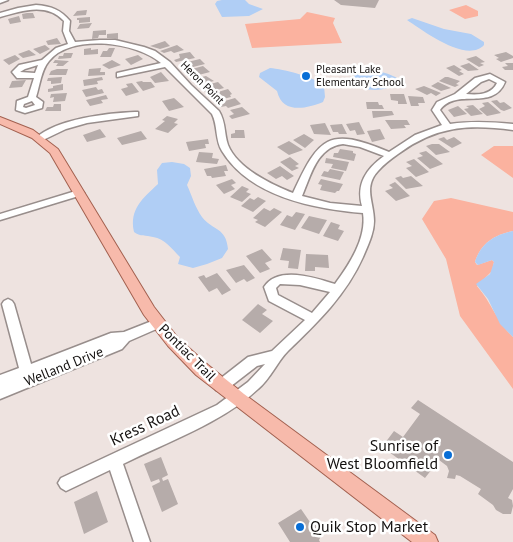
<!DOCTYPE html>
<html>
<head>
<meta charset="utf-8">
<style>
	body { margin:0 }
	canvas { display:block; background:#eee3e0 }
</style>
</head>
<body>
<canvas width="513" height="542"></canvas>
<script>
const context = document.querySelector('canvas').getContext('2d');
context.lineJoin = 'round';
function paint(path, color) {
  context.fillStyle = color;
  context.fill(path, 'evenodd');
}
function trace(path, color, width, dash) {
  context.strokeStyle = color;
  context.lineWidth = width;
  context.lineCap = dash ? 'butt' : 'round';
  context.setLineDash(dash || []);
  context.stroke(path);
}
function drawText(font, color, halo, rows, align = 'center') {
  context.font = font + ' "PT Sans",sans-serif';
  context.lineWidth = 5;
  context.setLineDash([]);
  context.textBaseline = 'middle';
  context.strokeStyle = halo;
  context.fillStyle = color;
  for (const [text, x, y, turn = 0] of rows) {
    context.save();
    context.translate(x, y);
    context.rotate((+turn || 0) * Math.PI / 180);
    context.textAlign = isNaN(turn) ? turn : align;
    if (halo) context.strokeText(text, 0, 0);
    context.fillText(text, 0, 0);
    context.restore();
  }
}
paint(new Path2D(`
	M466,5L478,11V16L465,19L449,10Z
	M307,12L335,18L333,23L342,43L252,48L245,24L300,19Z
	M494,146H513V178L481,155Z
	M451,198L513,212V231C494,235 481,243 475,262L477,265L492,260L494,262L492,271L477,286C491,302 497,322 513,337V389L460,316L446,259L422,219L434,201Z`), '#fbb29f');
paint(new Path2D(`
	M222,0H245L249,4L263,9L249,16L222,17L215,4L217,1Z
	M412,18L444,29L471,34L484,42V45C467,64 422,30 407,20Z
	M270,68C283,69 315,77 324,86L325,97L323,102C306,109 282,114 277,91L259,77L260,73Z
	M367,68C376,70 391,74 399,79C391,93 363,93 352,82V78L359,70Z
	M172,162L184,164L190,168L191,176L187,185C192,196 195,207 202,217C213,231 226,227 228,249L222,258L207,264L193,268L178,264L180,257C172,249 165,239 153,237C146,235 140,237 134,232C129,209 143,198 158,184L157,170L162,163Z
	M513,231V337L500,324L488,299L476,284L490,274L494,262L492,260L478,265L475,262C481,243 494,235 513,231Z`), '#b0cef5');
trace(new Path2D(`
	M322,84L352,80`), '#b0cef5', 1);
paint(new Path2D(`
	M334,0H379L375,8L341,5Z
	M87,10L86,15L73,16L77,11Z
	M27,13H33L35,18L23,19L22,14Z
	M19,16L21,22L10,24L8,19Z
	M90,17V22L79,23V20H77V18Z
	M92,23L89,28L77,29L80,24Z
	M106,30V35H99L98,38L92,39L93,31Z
	M118,33V39L107,38V34Z
	M57,38L61,44L48,45L46,41Z
	M165,41L170,46L160,49L150,46Z
	M45,45L50,49L40,54L33,49Z
	M177,45L184,50L174,53L171,51L164,53L160,51Z
	M91,48V50L98,49V54L84,55V49Z
	M109,48H115L111,57H100L103,51H107Z
	M29,50L36,55L23,58L18,54Z
	M190,52L195,58L176,62L174,60L180,58L179,54Z
	M506,52L513,56V58L501,62L496,59L499,58L494,55Z
	M64,53H73L71,58L58,59L59,56H63Z
	M15,55L20,59L9,65L3,60Z
	M138,55L143,59L131,65L125,59Z
	M476,56L485,62L480,63L484,65L479,67L466,59Z
	M200,59L205,64L189,68L187,66L182,67L179,64Z
	M55,60L69,61L63,66H56L58,63H53Z
	M112,60L121,65L109,69L102,65Z
	M469,63L479,70L468,71L460,66Z
	M505,63H513V70H505L502,67L508,66Z
	M454,65L462,70L459,71L464,74L459,76L446,68Z
	M203,66L210,72L191,77L188,74L195,72L192,69Z
	M101,68L100,72H105V75L88,76L89,69Z
	M57,69H68L66,75H49L51,71Z
	M161,72L169,81L155,83L150,77Z
	M206,76L214,81L202,84L193,79Z
	M62,77L61,83L51,84V81H47L48,78Z
	M102,77L103,80L97,81L98,84L84,86L83,80Z
	M445,77H448L460,81L456,84L459,85L455,87L439,81Z
	M26,80L22,87L9,88L12,81Z
	M142,81L143,82H151L155,87L143,91L136,82Z
	M218,82L224,88L206,93L203,90L209,88L206,85Z
	M438,82L451,88L441,91L431,86Z
	M132,83L139,92L126,96L121,89L128,87L126,84Z
	M63,84V90L48,92V89L53,88V86Z
	M424,86L441,93L436,96L431,93L427,95L415,89Z
	M96,87L98,90L102,89L104,93L86,97L82,90Z
	M228,89L232,94L230,95L231,97L219,100L216,97L211,99L208,95Z
	M67,93L65,101L53,102L54,97L50,98L51,94Z
	M390,94H404L407,104H398V101L391,100Z
	M106,95L108,99L101,100L103,103L90,106L86,100Z
	M408,96L423,97L425,103H418L419,106H411Z
	M174,98L184,107L169,111L162,101Z
	M235,98L241,104L228,108L226,106L221,107L218,103Z
	M497,100L500,103L504,102L512,108L504,111L501,110L491,101Z
	M366,102H378L379,105H382L384,109H367Z
	M488,102L501,113L487,116L479,109L485,106L482,103Z
	M54,104H61V111H45L47,107H53Z
	M473,105L483,114L471,116L464,109L469,108L466,106Z
	M458,106L467,114L454,117L448,110Z
	M242,107L250,114L232,119L229,116L234,114L230,110Z
	M372,111H392L394,115L373,118Z
	M167,116L178,119L174,123L178,124L168,133L155,129L165,121L162,120Z
	M385,120H407L410,125H404L406,128L391,129Z
	M359,122L365,134L357,135L355,130L350,131L346,124Z
	M325,123L331,135L314,134L310,125Z
	M342,124L347,134H339L338,132H333L330,125Z
	M100,129L106,137L87,142L83,135Z
	M380,129L385,139L372,142L367,131Z
	M235,130H244L245,138H231V134L235,133Z
	M141,131L147,139L122,145L117,138Z
	M304,134L314,140L305,148L293,140Z
	M444,137L447,140L454,137L462,143L452,148L438,139Z
	M208,139L209,144H205L206,148L189,151L186,142Z
	M289,141L303,150L289,155L277,147Z
	M432,144H439L450,152L436,155L426,146Z
	M340,149L353,151V153L356,154L354,161L333,157L334,153H338Z
	M426,151L443,164L430,169L417,158L423,156L419,153Z
	M199,152L213,153L212,158L219,159L217,164L196,162Z
	M290,157L299,164L295,166L299,168L292,171L280,162Z
	M326,158L349,162L346,171L331,168L333,164L325,163Z
	M414,159L429,172L416,177L406,168L412,166L406,162Z
	M226,165L228,171H224L226,176L212,178L211,176H207L204,169Z
	M280,166L294,176L287,180L282,176L276,179L267,173Z
	M330,169L344,172L340,180L321,176L324,171L328,172Z
	M401,176L403,178L411,176L423,186L406,189L395,178Z
	M232,179L236,183L231,185L235,189L224,194L216,185Z
	M321,179L343,184L339,191H337L335,193L320,190L322,185L318,184Z
	M395,182L410,196L396,201L385,191L393,188L389,185Z
	M242,186L249,189L246,192L251,194L242,202L230,197Z
	M258,197L266,201L253,212L241,206L250,198L254,200Z
	M264,208L270,211L274,208L282,212L265,227L255,222L258,220L253,218Z
	M296,212L305,214L295,230L280,225L287,215L292,217Z
	M309,216L327,220L319,234L301,228Z
	M331,222L340,225L338,229L344,231L338,241L323,236Z
	M283,248L301,250L298,269L288,268L289,261L280,260Z
	M262,249L272,260L265,263L270,269L260,273L246,256Z
	M306,254L328,255L329,268L315,267V271H305Z
	M244,265L255,278L247,282L244,279L236,283L226,270Z
	M217,273L231,290L222,295L217,288L209,292L198,277L204,275L206,278Z
	M258,304L267,310L262,314L273,321L260,333L242,320Z
	M418,400L513,462V489L508,498L512,500L513,506L511,514H503L496,510L493,505L478,494L481,489L460,476L456,475L455,479L447,478L449,471L447,466L439,460L425,478L382,447L394,431L403,437L420,414L411,408Z
	M161,457L168,475L162,478L163,481L168,479L178,504L162,512L152,486L160,482L159,479L151,482L144,464Z
	M97,491L108,522L84,534L74,502Z
	M301,509L312,525H316L320,529L322,534L319,540L320,542H290L278,523Z`), '#b6acaa');
const minor = new Path2D(`
	M0,0H8L0,3Z
	M36,5C51,6 61,10 70,21L69,31L75,42L100,40H115L144,47L155,51L170,62L191,85L219,111C226,122 224,134 228,145C237,168 272,185 293,193C319,137 328,126 389,152L415,135L442,125L432,110L437,102L455,94L475,78L490,74L505,82C493,112 456,87 440,110L450,124C471,121 492,122 513,124V130C468,124 436,126 398,154C391,159 384,164 378,171C363,187 374,202 374,221C374,233 368,245 363,257C346,295 318,322 288,351C277,362 271,378 258,389C222,423 167,442 123,464L150,542H134L110,470L66,491L61,488L58,483L61,478L217,405L248,382L265,364L257,366L226,390L221,392L216,390L214,386L216,382L248,357L272,351L305,320L269,301L264,287C278,265 316,278 335,284C349,265 367,238 363,213C314,209 250,197 222,151C215,140 218,126 212,114L165,67L117,77V73L161,63C137,42 71,33 49,61C41,70 40,85 36,97L43,102L42,108L25,113L16,110L17,101L28,97L34,78H17L12,72L19,65L42,60L56,48L68,44L63,31L64,21C46,2 22,11 0,17V13L18,8ZM38,65L35,73L20,72L25,69ZM489,79L497,83C491,95 478,95 466,94L481,82ZM32,101L35,105L26,108L23,107L24,104ZM343,144L360,147L384,156C366,169 356,184 362,206L330,203L302,196C311,175 317,147 343,144ZM280,284L300,285L330,292L312,313L278,295L276,288Z
	M135,112H138V116L87,123L66,129L43,140L40,141L36,138C56,119 108,113 135,112Z
	M79,190L84,193L82,195L0,220V214Z
	M8,299L12,301L14,304L31,364L111,333L124,332L157,319L161,321L163,324L161,327L129,341L122,349L0,399V387L3,386L0,387V375L19,368L2,304L4,301Z`);
const major = new Path2D(`
	M0,117L33,130L58,149L154,307L178,338L208,365L244,394L435,535L438,542H412L196,375L168,346L144,315L50,153L32,138L0,124Z`);
trace(minor, '#988e8c', 3);
trace(major, '#a36150', 2);
paint(minor, '#fff');
paint(major, '#f7baab');
for (const [x, y, r, color] of [
	[306,76,5,"#086ed6"],
	[448,455,5,"#086ed6"],
	[300,527,5,"#086ed6"]
]) {
  const dot = new Path2D();
  dot.arc(x, y, r, 0, 2 * Math.PI);
  context.fillStyle = color;
  context.fill(dot);
  trace(dot, '#fff', 2);
}
drawText('11px', '#13100f', '#fff', [
	["Pleasant Lake",316,70],
	["Elementary School",316,83]
], 'left');
drawText('11px', '#13100f', '#fff', [
	["Heron Point",202,83,45]
]);
drawText('14px', '#13100f', '#fff', [
	["Pontiac Trail",187,353,45],
	["Welland Drive",64,367,-22]
]);
drawText('16px', '#13100f', '#fff', [
	["Kress Road",145,426,-25]
]);
drawText('16px', '#13100f', '#fff', [
	["Sunrise of",438,446],
	["West Bloomfield",438,464],
	["Quik Stop Market",310,527,"left"]
], 'right');
</script>
</body>
</html>
